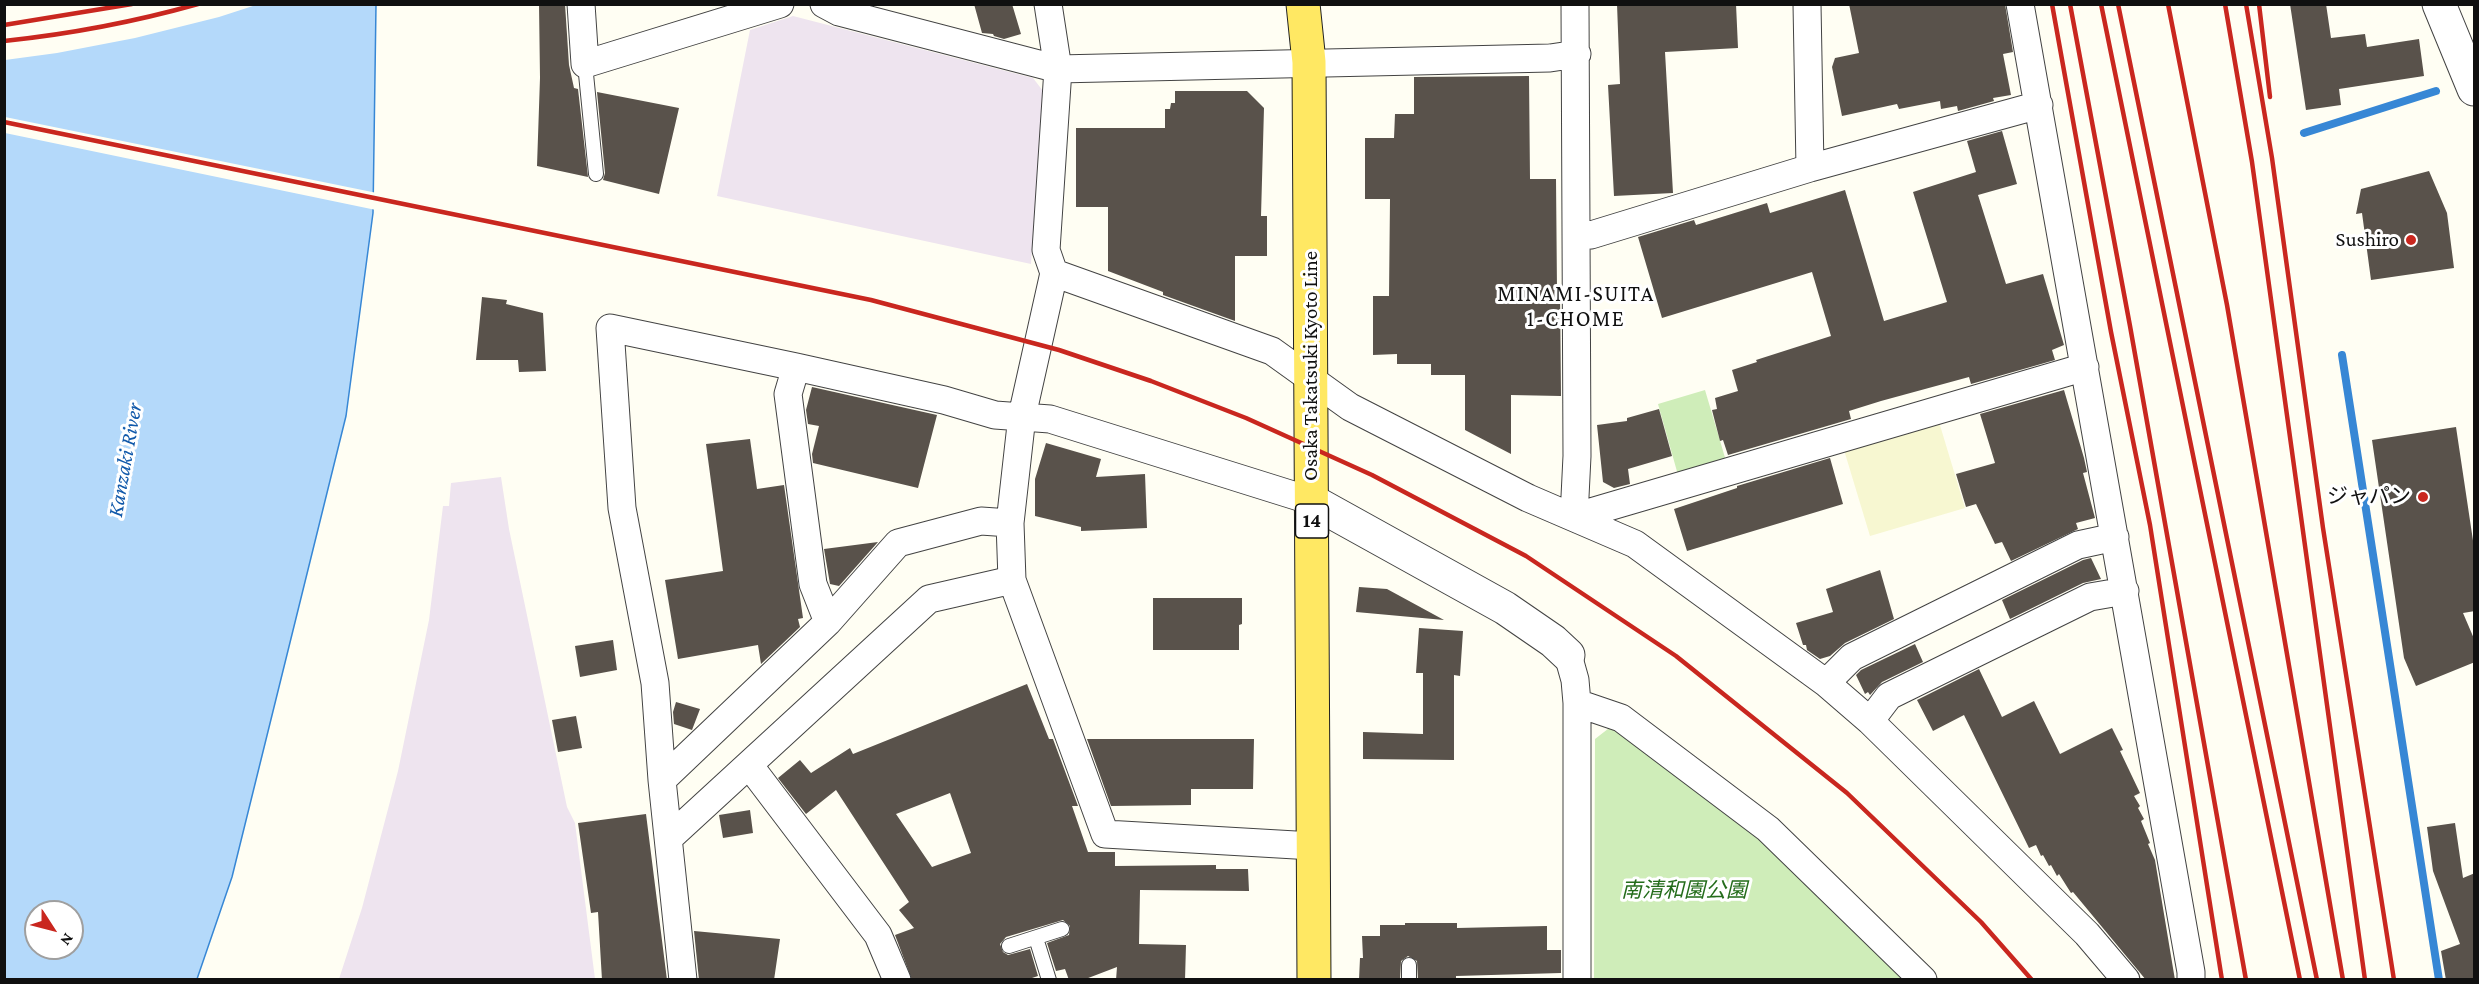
<!DOCTYPE html>
<html>
<head>
<meta charset="utf-8">
<style>
	body { margin:0 }
	#map { position:relative; width:2479px; height:984px; overflow:hidden; background:#fffef3; font-family:"Crimson Pro",serif }
	canvas { display:block }
	.frame { position:absolute; inset:0; border:6px solid #101010; pointer-events:none }
	.north { position:absolute; left:24px; top:900px; width:60px; height:60px; box-sizing:border-box; background:#fff; border:2px solid #9f9f9f; border-radius:50%; rotate:126deg; font-size:16px; font-weight:700; line-height:24px; text-align:center; color:#101010 }
	.north::after { content:''; display:block; margin:auto; width:21px; height:27px; background:#c9271f; clip-path:polygon(50% 0,100% 100%,50% 72%,0 100%) }
</style>
</head>
<body>
<div id="map">
<canvas width="2479" height="984"></canvas>
<div class="frame"></div>
<div class="north">N</div>
</div>
<script>
const context = document.querySelector('canvas').getContext('2d');
context.lineJoin = 'round';
function paint(path, color) {
  context.fillStyle = color;
  context.fill(path, 'evenodd');
}
function trace(path, color, width, dash) {
  context.strokeStyle = color;
  context.lineWidth = width;
  context.lineCap = dash ? 'butt' : 'round';
  context.setLineDash(dash || []);
  context.stroke(path);
}
function drawText(font, color, halo, rows, align = 'center') {
  context.font = font + ' "Crimson Pro","Noto Sans JP",serif';
  context.lineWidth = 6;
  context.setLineDash([]);
  context.textBaseline = 'middle';
  context.strokeStyle = halo;
  context.fillStyle = color;
  for (const [text, x, y, turn = 0] of rows) {
    context.save();
    context.translate(x, y);
    context.rotate((+turn || 0) * Math.PI / 180);
    context.textAlign = isNaN(turn) ? turn : align;
    if (halo) context.strokeText(text, 0, 0);
    context.fillText(text, 0, 0);
    context.restore();
  }
}
paint(new Path2D(`
	M793,16L1033,78L1043,91L1031,264L717,196L750,30Z
	M501,477L509,529L567,807L575,823L595,979H339L362,908L398,771L429,620L443,506H449L451,483Z`), '#eee4ef');
paint(new Path2D(`
	M1939,422L1965,508L1870,536L1844,450Z`), '#f7f7d1');
paint(new Path2D(`
	M1705,390L1726,461L1678,475L1658,404Z
	M1613,725L1762,840L1910,980H1594L1595,739Z`), '#cfedb9');
const water = new Path2D(`
	M5,5H376L373,213L346,416L232,877L197,979L5,980ZM36,912H72V948H36Z`);
paint(water, '#b4d9fa');
trace(water, '#3787d5', 1.5);
paint(new Path2D(`
	M5,5L6,4L256,5L219,17L135,38L57,53L5,60Z
	M5,117L377,193L376,210L5,133Z`), '#fffef3');
trace(new Path2D(`
	M2304,133L2436,91
	M2342,355L2439,980`), '#3787d5', 8);
paint(new Path2D(`
	M539,4H565L569,65L574,88L578,89L588,177L537,166L540,78Z
	M974,4H1012L1021,34L1004,39L994,36L993,34L982,33Z
	M1617,4H1736L1738,48L1665,52L1673,193L1614,196L1608,85L1620,84Z
	M1849,4H2005L2013,52L2003,54L2011,95L1993,98L1994,101L1958,111L1957,106L1941,109L1940,101L1899,109L1897,104L1842,116L1832,67L1835,58L1859,53Z
	M2290,4H2326L2331,38L2365,34L2367,47L2419,39L2424,76L2339,89L2341,105L2306,110Z
	M1529,76L1530,179H1556L1557,291H1560L1561,396L1511,395V454L1465,430V375H1431V364H1397V354L1373,355V296H1389L1390,199H1365V138H1394L1395,114H1414V77Z
	M1175,91H1247L1264,108L1261,216H1267V256H1235V321L1163,295V292L1108,271V207H1076V128H1165V109H1170L1171,103H1175Z
	M597,92L679,108L659,194L603,180L605,173Z
	M2002,131L2017,184L1978,195L2006,284L2043,274L2064,345L2052,350L2055,360L1971,384L1969,377L1881,401L1849,411L1851,419L1728,455L1723,440L1720,441L1712,410L1717,409L1715,398L1738,391L1732,370L1757,362L1756,360L1831,336L1812,272L1662,318L1638,237L1694,220L1696,225L1767,203L1770,213L1845,190L1884,321L1947,302L1913,192L1976,172L1967,141Z
	M2429,171L2447,213L2454,268L2371,280L2362,213L2356,214L2361,189Z
	M482,297L507,300L506,304L543,313L546,371L519,372L518,360H476Z
	M812,387L937,415L918,488L813,463L812,454L819,426L808,424L806,410Z
	M2064,390L2084,458L2087,472L2083,473L2095,518L2076,523L2078,529L2011,561L2002,542L1995,544L1976,504L1966,507L1956,474L1995,463L1980,414Z
	M1659,409L1672,456L1628,469L1630,484L1614,488L1603,482L1597,425L1627,421V418Z
	M2456,427L2475,554V611L2463,613L2475,641V662L2416,686L2404,658L2372,440Z
	M750,439L757,489L784,485L803,618L798,619L800,627L761,664L758,645L678,659L665,580L723,571L706,444Z
	M1046,443L1101,459L1096,477L1145,474L1147,528L1081,531V527L1035,516V479Z
	M1830,458L1843,504L1687,551L1674,509L1737,488V486Z
	M878,542L839,586L830,584L824,549Z
	M2091,558L2101,579L2083,583L2010,619L2002,600L2083,560Z
	M1880,570L1894,619L1845,643L1830,656L1820,659L1807,650L1806,645H1803L1796,623L1833,612L1826,589Z
	M1359,587L1387,589L1444,620L1356,612Z
	M1153,598H1242V624L1239,625V650H1153Z
	M1419,628L1463,631L1460,676L1454,675V760L1363,759V732L1423,734V673H1416Z
	M613,640L617,670L580,677L575,646Z
	M1915,644L1923,662L1882,682L1870,695L1868,692L1865,694L1856,675L1861,670Z
	M1979,669L2002,717L2034,701L2060,754L2112,728L2123,750L2120,751L2140,793L2134,796L2140,806L2138,808L2144,819L2141,821L2150,843L2148,844L2155,860L2175,980H2146L2073,892L2071,893L2059,874L2057,876L2051,865L2049,866L2043,855L2041,856L2036,845L2029,848L1964,715L1933,731L1917,700Z
	M1027,684L1049,739H1053L1078,806H1072L1088,852H1115V866L1216,865V869H1248L1249,891L1140,890L1139,944L1186,945L1185,980H1116L1117,967L1083,980H1069L1065,969L1056,971L1047,943L1069,935L1070,926L1063,920L1006,937L1000,944L1003,952L1008,955L1030,949L1038,976L1026,980H912L895,935L914,928L899,910L909,902L836,790L806,814L778,778L800,760L811,773L850,748L853,754ZM950,793L971,853L932,867L896,814Z
	M676,702L700,709L692,730L674,724L673,712Z
	M576,716L582,748L558,752L552,720Z
	M1087,739H1254L1253,789H1191V805L1111,806Z
	M750,810L753,833L723,838L719,815Z
	M646,814L667,980H602L598,912L591,913L578,823Z
	M2455,823L2463,878L2475,873V980H2446L2441,951L2460,944L2433,871L2427,827Z
	M1405,923H1457V928L1547,926V950H1561V973L1456,976V980H1418L1417,961L1408,956L1401,961L1400,980H1359L1360,958H1363L1362,936H1380V925H1405Z
	M694,931L780,939L774,980H699Z`), '#59524b');
const service = new Path2D(`
	M585,64L596,174
	M1036,938L1049,980
	M1009,946L1062,929
	M1409,980V965`);
const minor = new Path2D(`
	M581,4L585,64L780,4
	M824,4L839,12L1058,69L1550,58L1577,54
	M1048,4L1058,69L1046,250L1054,273L1022,416L1010,523L1012,580L1105,834L1313,846
	M1807,4L1810,168
	M2020,4L2191,972V980
	M1577,236L1591,235L1810,168L2039,105
	M1054,273L1272,351L1350,407L1528,498L1635,544L1826,683L1870,721L2087,934L2126,980
	M796,367L788,394L813,584L828,622
	M1574,517L2085,367
	M1574,517L1577,456L1575,4
	M1568,655L1575,680L1577,703V980
	M1826,683L1852,657L2078,545L2115,537
	M1577,703L1621,718L1768,829L1923,980
	M1870,721L1889,696L2090,597L2125,591
	M749,765L878,935L897,980
	M662,780L828,622L898,543L981,521L1010,523
	M669,838L929,599L1012,580
	M683,980L662,780L655,683L622,508L610,328L796,367L944,400L995,415L1050,419L1312,501`);
const tertiary = new Path2D(`
	M2439,4L2474,89
	M1312,501L1505,608L1553,641L1568,655`);
const primary = new Path2D(`
	M1303,4L1309,62L1314,980`);
trace(service, '#434343', 16);
trace(minor, '#434343', 29);
trace(tertiary, '#434343', 35);
trace(primary, '#212121', 35);
trace(service, '#fff', 14);
trace(minor, '#fff', 27);
trace(tertiary, '#fff', 33);
trace(primary, '#ffe863', 33);
trace(new Path2D(`
	M2052,4L2111,332L2150,525L2222,980
	M2070,4L2130,326L2246,980
	M2101,4L2300,980
	M2118,4L2317,980
	M2168,4L2227,305L2343,980
	M2225,4L2252,162L2365,980
	M2246,4L2272,158L2323,528L2394,980
	M2259,4L2270,97
	M4,25L132,4
	M4,41C71,34 134,22 198,4
	M4,122L871,300L1059,350L1151,381L1246,418L1372,475L1526,556L1676,656L1847,793L1981,922L2032,980`), '#c9271f', 4.5);
for (const [x, y, r, color] of [
	[2411,240,6,"#c9271f"],
	[2423,497,6,"#c9271f"]
]) {
  const dot = new Path2D();
  dot.arc(x, y, r, 0, 2 * Math.PI);
  context.fillStyle = color;
  context.fill(dot);
  trace(dot, '#fff', 2);
}
for (const [x, y, w] of [
	[1312,521,33]
]) {
  const box = new Path2D();
  box.roundRect(x - w / 2, y - 17, w, 34, 4.5);
  context.fillStyle = '#fff';
  context.fill(box);
  trace(box, '#101010', 1.5);
}
drawText('bold 20px', '#101010', null, [
	["14",1312,521]
]);
drawText('21px', '#101010', '#fff', [
	["Sushiro",2399,240],
	["ジャパン",2411,497]
], 'right');
drawText('21px', '#101010', '#fff', [
	["Osaka Takatsuki Kyoto Line",1311,366,-90]
]);
drawText('italic 21px', '#246c1b', '#fff', [
	["南清和園公園",1684,891]
]);
context.letterSpacing = '1.5px';
drawText('22px', '#101010', '#fff', [
	["MINAMI-SUITA",1576,294],
	["1-CHOME",1576,319]
]);
context.letterSpacing = '0px';
drawText('italic 22px', '#1159aa', '#fff', [
	["Kanzaki River",125,460,-80]
]);
</script>
</body>
</html>
